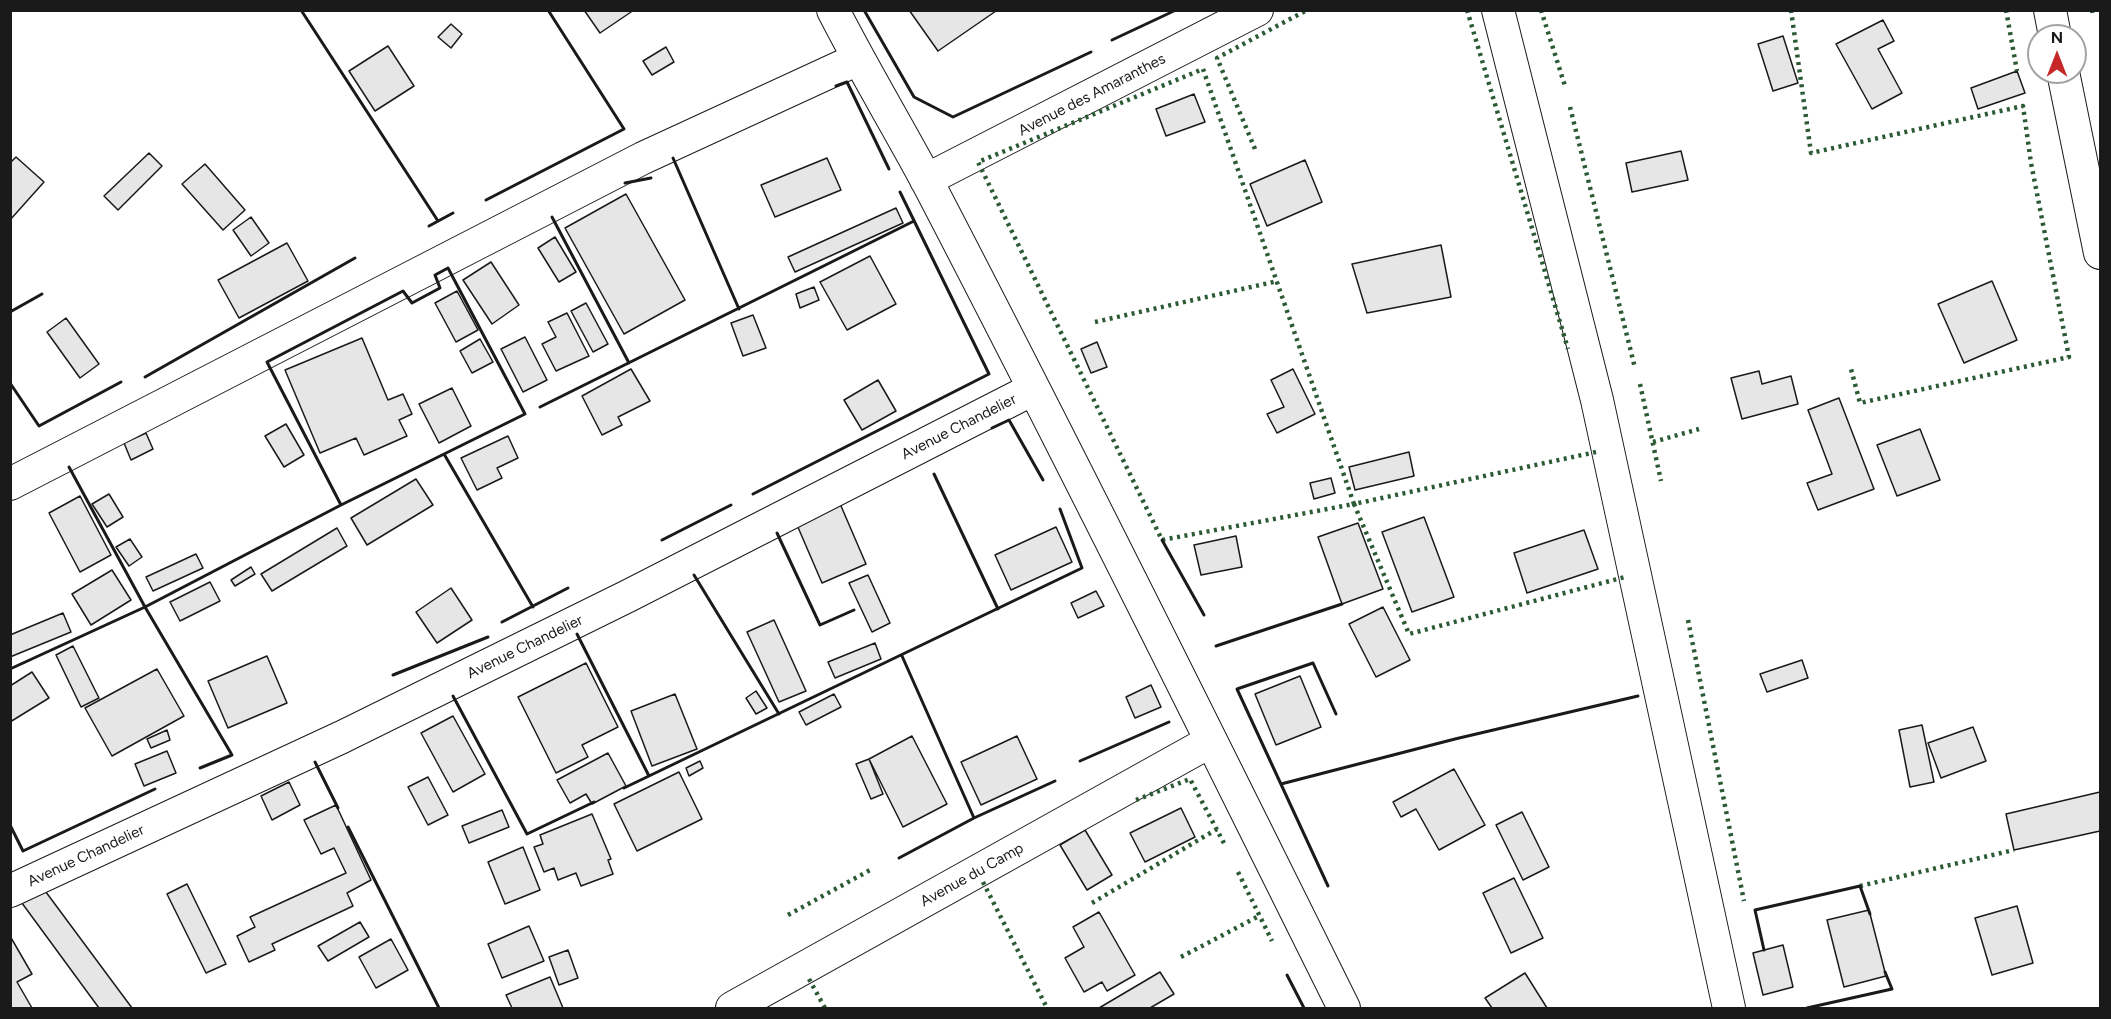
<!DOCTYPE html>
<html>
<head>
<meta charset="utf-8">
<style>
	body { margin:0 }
	#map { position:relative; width:2111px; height:1019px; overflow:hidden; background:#fff; font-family:Figtree,sans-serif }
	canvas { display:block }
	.frame { position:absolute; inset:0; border:12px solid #1a1a1a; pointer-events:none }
	.north { position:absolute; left:2027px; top:24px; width:60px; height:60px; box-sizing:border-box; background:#fff; border:2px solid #a3a3a3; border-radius:50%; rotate:0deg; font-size:16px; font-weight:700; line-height:24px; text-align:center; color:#1a1a1a }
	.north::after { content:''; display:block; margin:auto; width:21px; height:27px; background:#c62828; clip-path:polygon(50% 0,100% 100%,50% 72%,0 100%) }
</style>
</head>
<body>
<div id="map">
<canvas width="2111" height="1019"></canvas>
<div class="frame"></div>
<div class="north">N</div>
</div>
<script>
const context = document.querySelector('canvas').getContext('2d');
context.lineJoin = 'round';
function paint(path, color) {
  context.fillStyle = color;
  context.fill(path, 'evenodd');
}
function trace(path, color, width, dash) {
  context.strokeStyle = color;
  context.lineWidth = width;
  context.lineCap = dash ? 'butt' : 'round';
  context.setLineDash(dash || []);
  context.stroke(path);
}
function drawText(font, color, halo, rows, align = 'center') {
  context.font = font + ' Figtree,sans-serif';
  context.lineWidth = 4.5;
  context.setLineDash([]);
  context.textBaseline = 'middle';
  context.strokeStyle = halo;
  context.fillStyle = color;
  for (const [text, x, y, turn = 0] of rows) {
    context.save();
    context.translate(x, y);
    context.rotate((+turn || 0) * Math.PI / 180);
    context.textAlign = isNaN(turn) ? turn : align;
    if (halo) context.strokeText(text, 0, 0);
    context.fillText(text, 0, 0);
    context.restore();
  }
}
const building = new Path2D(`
	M584,10H634L600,33Z
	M909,10H995L996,11L938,51Z
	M1883,20L1894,41L1878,49L1902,93L1872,109L1836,44Z
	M451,24L462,34L451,48L438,37Z
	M1783,36L1798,83L1773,91L1758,44Z
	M388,46L414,86L375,111L349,71Z
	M666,47L674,62L652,75L643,61Z
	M2017,71L2025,93L1978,109L1971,88Z
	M1194,94L1205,122L1166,136L1156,109Z
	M1681,151L1688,180L1632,192L1626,163Z
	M149,153L162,166L118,210L104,196Z
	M16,157L44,182L10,220V163Z
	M827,158L841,190L775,217L761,185Z
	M1305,160L1322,202L1267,226L1250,184Z
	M205,164L245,210L223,230L182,184Z
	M626,194L685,300L624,334L565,228Z
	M896,208L903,223L795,272L788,257Z
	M251,217L269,243L251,256L233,230Z
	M555,237L576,272L559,282L538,248Z
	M287,243L308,281L239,318L218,280Z
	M1441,245L1451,297L1367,313L1352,264Z
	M870,256L896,304L847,330L820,282Z
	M491,262L519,305L492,324L463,280Z
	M1992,281L2017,340L1964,363L1938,304Z
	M814,287L819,300L800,308L796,294Z
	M457,291L478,330L456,342L435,303Z
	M586,303L608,344L593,352L571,311Z
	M567,313L589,356L556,371L542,344L556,337L548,322Z
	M753,315L766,348L743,356L731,323Z
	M66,318L99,364L80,378L47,332Z
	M525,337L547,380L523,392L501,349Z
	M362,338L388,400L403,394L412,414L399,420L407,436L364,455L356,438L320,453L285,370Z
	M480,339L493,362L472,373L460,351Z
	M1097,342L1107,367L1091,373L1081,349Z
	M631,369L650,401L618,417L622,425L602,435L582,396Z
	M1293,369L1315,414L1277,433L1267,414L1284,407L1271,380Z
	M1759,371L1762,384L1791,376L1798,404L1742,419L1731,378Z
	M878,380L896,411L862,430L844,400Z
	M452,388L471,426L439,443L419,404Z
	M1839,398L1874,489L1818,510L1807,483L1832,474L1808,410Z
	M286,424L304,455L284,467L265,436Z
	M1920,429L1940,480L1897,496L1877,445Z
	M146,433L153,449L131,460L124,443Z
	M508,436L518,458L497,468L502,478L477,490L461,458Z
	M1409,452L1414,476L1355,490L1349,467Z
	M1331,478L1335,493L1314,499L1310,483Z
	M416,479L433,505L367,545L351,518Z
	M109,494L123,517L107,527L92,504Z
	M80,496L111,555L80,572L49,513Z
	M838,499L866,564L822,583L794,518Z
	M1424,517L1454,597L1412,612L1382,532Z
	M1358,523L1383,589L1342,604L1318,537Z
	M1056,527L1072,562L1011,590L995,555Z
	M337,528L347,546L272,591L261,574Z
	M1584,530L1598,569L1527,593L1514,553Z
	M1236,536L1242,567L1201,575L1194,545Z
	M130,539L142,557L129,566L116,547Z
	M196,554L203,568L153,591L146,577Z
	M251,567L255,574L235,586L231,580Z
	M112,570L131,600L91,625L72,594Z
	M868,575L890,623L872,632L849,583Z
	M210,582L220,601L180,621L170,602Z
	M451,588L472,620L437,643L416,612Z
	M1096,591L1104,606L1078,618L1071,603Z
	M1383,607L1410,660L1376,677L1349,624Z
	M63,613L71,632L10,657V635Z
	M774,620L806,691L779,702L747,632Z
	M875,643L881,659L835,678L828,662Z
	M73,646L99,698L81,707L56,655Z
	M267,656L287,703L228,728L208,681Z
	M1802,660L1808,678L1767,692L1760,674Z
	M586,663L618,727L582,745L588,757L556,773L518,697Z
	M157,669L184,716L112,756L85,708Z
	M32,672L49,698L10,722V686Z
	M1300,676L1321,727L1276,745L1255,694Z
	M1151,685L1161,707L1135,718L1126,697Z
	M756,691L767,708L756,714L746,698Z
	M675,694L697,749L652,766L631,711Z
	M834,694L841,707L806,725L799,712Z
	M453,716L485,774L453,792L421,733Z
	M1922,725L1934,782L1910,787L1899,730Z
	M1973,727L1986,761L1941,778L1928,743Z
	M167,730L170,740L151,748L147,739Z
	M912,736L947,804L903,827L869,759Z
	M1017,736L1037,779L981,805L961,762Z
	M167,751L176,773L144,786L135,764Z
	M608,753L626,786L592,804L586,794L570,803L557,780Z
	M869,759L883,794L871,799L856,764Z
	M700,761L703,768L689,776L686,768Z
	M1454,769L1485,825L1439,850L1416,809L1401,817L1393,802Z
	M679,772L702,819L637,851L614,804Z
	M428,777L448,815L428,825L408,787Z
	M289,782L300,805L272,820L261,796Z
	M2100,792V831L2014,850L2006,814Z
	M336,805L371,880L347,893L353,906L272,944L275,950L249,962L237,936L255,927L250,917L346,873L334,848L321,854L304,820Z
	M1181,808L1195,837L1145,862L1130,833Z
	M502,810L509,827L469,843L462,826Z
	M1522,812L1549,867L1523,880L1496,825Z
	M592,814L611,859L608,860L613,874L581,886L576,873L558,880L554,868L544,872L534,847L543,844L540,835Z
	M1085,830L1112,875L1087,890L1060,845Z
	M523,847L540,890L505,904L488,862Z
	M1514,878L1543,938L1511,953L1483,893Z
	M40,884L132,1008H99L19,899Z
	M187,884L226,964L206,973L167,894Z
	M2017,906L2033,963L1992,975L1975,918Z
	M1869,910L1886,976L1844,987L1827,920Z
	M1099,912L1135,975L1107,991L1102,982L1084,992L1065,958L1084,947L1073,927Z
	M360,922L369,937L328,961L318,946Z
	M529,926L544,961L502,978L488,944Z
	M10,936L32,974L17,982L32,1008H10Z
	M391,939L408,970L376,988L359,957Z
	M1783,945L1793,987L1763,995L1753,953Z
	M568,950L578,978L559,985L549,957Z
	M1160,972L1174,994L1150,1008H1099Z
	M1525,973L1547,1008H1492L1485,998Z
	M550,977L563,1008H512L506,995Z`);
paint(building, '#e6e6e6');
trace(building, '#1a1a1a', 1.5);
const minor = new Path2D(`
	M833,10C863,69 897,125 928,183C1070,456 1207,732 1344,1008
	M1498,10L1597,400L1729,1008
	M2050,10L2055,36
	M2063,72L2100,253
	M926,180L1257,10
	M10,484L643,158L858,59
	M10,891L342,737L628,596L1033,389
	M732,1008L1211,741`);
trace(minor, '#1a1a1a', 34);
trace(minor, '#fff', 32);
trace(new Path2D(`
	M1467,10L1568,349
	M1541,10L1565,86
	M1791,10L1811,153L2023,106L2031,163L2069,357L1860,403L1851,369
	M2006,10L2017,71
	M2092,10L2093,17
	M1203,69L1354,504L1162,540L978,162Z
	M1570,107L1635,368
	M1255,149L1217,58L1307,10
	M1095,322L1278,281
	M1640,384L1661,481
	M1653,442L1699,429
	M1596,452L1354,504L1409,634L1625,577
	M1688,620L1744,901
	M1136,800L1190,779L1226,847
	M1238,872L1272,941
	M983,882L1047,1008
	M1860,886L2014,850
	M1092,903L1217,829
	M788,915L872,869
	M1181,957L1259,916
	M809,979L825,1008`), '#2b5a34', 4.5, [3, 4.5]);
trace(new Path2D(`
	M301,10L438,221
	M864,10L914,97L953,117L1091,52
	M1112,40L1176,10
	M836,86L847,82L889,169
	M673,158L739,309
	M625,183L651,178
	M486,200L624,129L548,10
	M552,217L629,363
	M429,226L453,213
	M448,268L525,414L341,505L267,362L403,291L412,303L440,288L435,275Z
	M10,312L42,294
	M145,377L355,258
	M10,383L39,426L121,382
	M540,407L914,221
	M992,428L1009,420L1043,480
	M444,454L533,607
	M69,467L145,607L232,755L200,768
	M934,474L998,609
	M753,494L989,374L900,192
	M777,533L820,625L854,610
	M662,540L731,505
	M1162,540L1204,615
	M694,575L779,714
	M502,622L568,588
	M577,634L649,776
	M1216,646L1342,604
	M902,656L974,818
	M10,669L145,607L341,505
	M393,675L488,637
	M453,696L527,834L594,802
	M1080,761L1169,722
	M315,762L338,808
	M1281,784L1455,739L1638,696
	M624,788L1082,568L1060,509
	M10,825L23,851L155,789
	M348,827L439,1008
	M899,858L974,818L1055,781
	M1328,886L1237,689L1313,663L1336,714
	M1764,950L1755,910L1860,886L1870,914
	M1287,975L1304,1008
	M1807,1008L1892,989L1885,972`), '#1a1a1a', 3);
drawText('15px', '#1a1a1a', '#fff', [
	["Avenue des Amaranthes",1092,95,-27],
	["Avenue Chandelier",959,427,-27],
	["Avenue Chandelier",525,647,-26],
	["Avenue Chandelier",86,856,-25],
	["Avenue du Camp",972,875,-29]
]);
</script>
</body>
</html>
